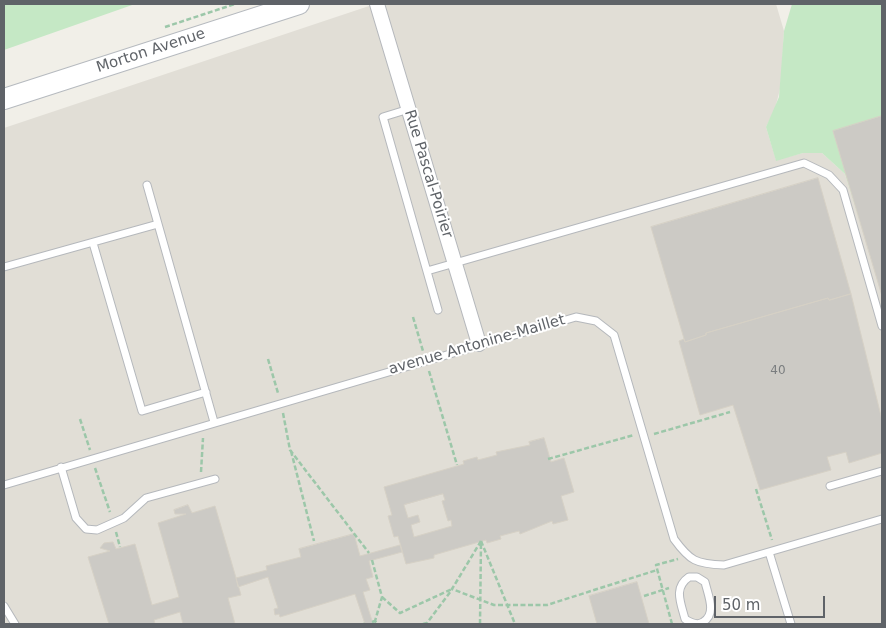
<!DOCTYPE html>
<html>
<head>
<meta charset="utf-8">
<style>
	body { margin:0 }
	#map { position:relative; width:886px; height:628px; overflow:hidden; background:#f1efe8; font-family:"DejaVu Sans",sans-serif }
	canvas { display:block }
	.frame { position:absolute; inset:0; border:5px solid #5f6368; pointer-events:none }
	.scale { position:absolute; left:714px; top:596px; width:111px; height:22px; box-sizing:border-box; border:2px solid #5f6368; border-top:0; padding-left:6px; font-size:15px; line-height:18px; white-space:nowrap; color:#5f6368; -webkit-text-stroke:4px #fff; paint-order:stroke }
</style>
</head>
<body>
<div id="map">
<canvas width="886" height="628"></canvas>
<div class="frame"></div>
<div class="scale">50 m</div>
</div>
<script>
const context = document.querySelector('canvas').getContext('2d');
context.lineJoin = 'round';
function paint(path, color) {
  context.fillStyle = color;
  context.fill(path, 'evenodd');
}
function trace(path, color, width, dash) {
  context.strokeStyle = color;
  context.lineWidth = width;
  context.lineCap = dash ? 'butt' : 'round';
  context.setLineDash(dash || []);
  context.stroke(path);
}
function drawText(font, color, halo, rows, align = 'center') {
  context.font = font + ' "DejaVu Sans",sans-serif';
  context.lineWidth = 4;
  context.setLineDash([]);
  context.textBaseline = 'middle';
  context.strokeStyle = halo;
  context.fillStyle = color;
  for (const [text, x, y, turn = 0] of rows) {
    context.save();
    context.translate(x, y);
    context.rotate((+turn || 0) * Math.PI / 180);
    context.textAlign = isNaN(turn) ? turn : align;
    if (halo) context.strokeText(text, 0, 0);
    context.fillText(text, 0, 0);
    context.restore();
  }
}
paint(new Path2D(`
	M375,4H776L784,31L781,85L775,109L766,127L776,160L803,153H822L845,174L882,292V624H4V128Z`), '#e1ded6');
paint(new Path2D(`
	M4,4H135L4,50Z
	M792,4H882V292L845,174L822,153H803L776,161L766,127L779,97L784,31Z`), '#c5e8c5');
const building = new Path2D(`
	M882,116V296L833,131Z
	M818,178L851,294L829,300L828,298L706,333V335L685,342L651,227Z
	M851,294L882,420V453L849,463L846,452L827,457L831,470L760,490L733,405L700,415L679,341L684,339L685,342L706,335V333L828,298L829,300Z
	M544,438L551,462L564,458L574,492L561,496L568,520L553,524L552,521L520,534L519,531L500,536L501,539L487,543L486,540L434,555V558L406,564L398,536L394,537L388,516L392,515L384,487L464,464L463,461L477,457L478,460L497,455L496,452L530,445L529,442ZM443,494L445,500L442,501L448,521L451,520L452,526L414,537L411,525L420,522L418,515L408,518L404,505Z
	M188,505L192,513L215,506L241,595L228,598L235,624H183L180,612L154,620L155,624H109L88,557L110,551L100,548L104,543L113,542L116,549L135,544L152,605L179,597L158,523L186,514H175L174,510Z
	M354,534L360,556L400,545L402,552L369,561L373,577L366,579L370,590L363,592L373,624H365L355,594L280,617L279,614L275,615L274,609L278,608L268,577L238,587L236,578L267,570L266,566L301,557L299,549Z
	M637,582L649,624H597L589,596Z`);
paint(building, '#cccac5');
trace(building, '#d6d1c6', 1);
const lane = new Path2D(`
	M409,109L383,117L438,310
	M147,185L214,422
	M93,243L142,411L206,392
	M4,267L158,224
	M427,271L804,163L829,175L843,190L882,326
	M61,467L76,518L86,529L97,530L124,518L146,498L215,479
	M4,485L576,317L596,321L614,335L674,539C690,561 696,564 724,565L882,519
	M830,486L882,471
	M769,552L791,624
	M689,577H697L705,582C708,595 717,614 703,622C697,626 691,623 685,619C681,603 673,588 689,577Z
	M4,606L15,624`);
const street = new Path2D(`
	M377,4L479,344`);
const secondary = new Path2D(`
	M4,99L299,4`);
trace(lane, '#b5b8bc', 9);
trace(street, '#b5b8bc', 16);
trace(secondary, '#b6babf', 22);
trace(new Path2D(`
	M165,27L235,4
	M413,317L423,351
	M268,359L278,393
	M429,371L457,465
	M283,413L290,450L369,553
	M80,419L90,450
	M654,434L730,412
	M291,451L314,541
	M548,459L634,435
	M95,468L110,512
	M201,472L203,438
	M756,489L772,540
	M116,532L120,547
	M481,541L452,589L494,605H547L657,570
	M481,541L515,624
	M372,560L382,597L375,621
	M644,596L669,588
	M382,597L400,613L452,589
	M372,622L375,621L378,624
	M363,624H365
	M423,624L427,623L451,591
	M480,624L481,542
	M672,624L656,565L678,559`), '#9cc7a9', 2.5, [5, 2.5]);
trace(lane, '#fff', 7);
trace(street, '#fff', 14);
trace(secondary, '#fff', 20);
drawText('12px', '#7a7d7f', null, [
	["40",778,371]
]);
drawText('15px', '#5f6368', '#fff', [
	["Morton Avenue",151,51,-18],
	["Rue Pascal-Poirier",428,174,73],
	["avenue Antonine-Maillet",477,345,-16]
]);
</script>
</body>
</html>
